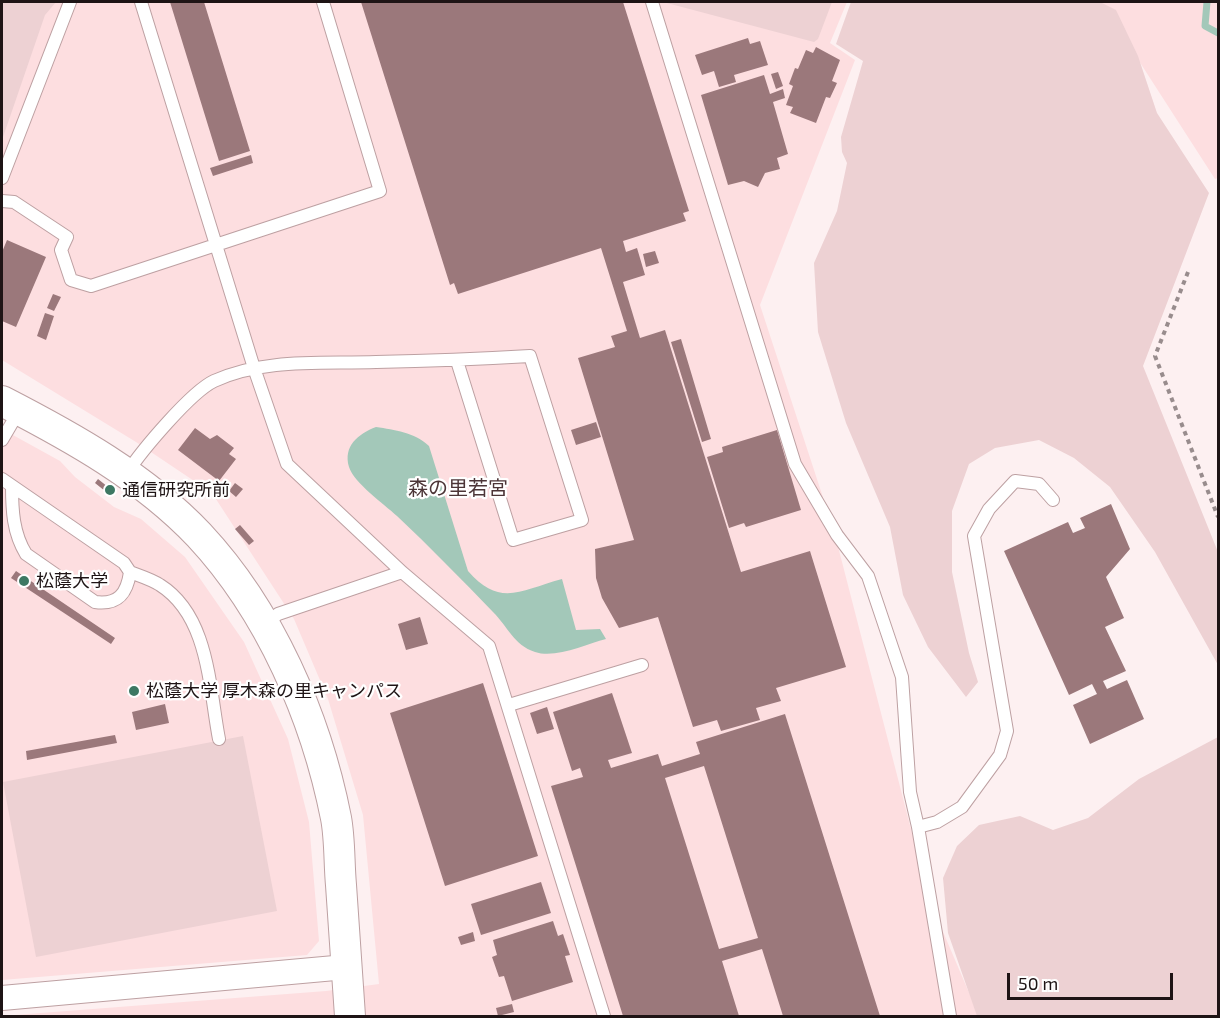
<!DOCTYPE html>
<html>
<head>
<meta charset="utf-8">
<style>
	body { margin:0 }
	#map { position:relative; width:1220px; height:1018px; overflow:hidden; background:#fdf0f1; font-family:"Exo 2",sans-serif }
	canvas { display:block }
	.frame { position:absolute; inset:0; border:3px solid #1e1415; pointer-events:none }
	.scale { position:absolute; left:1007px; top:973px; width:166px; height:27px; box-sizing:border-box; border:3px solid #1e1415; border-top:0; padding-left:8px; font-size:18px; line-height:21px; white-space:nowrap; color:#1e1415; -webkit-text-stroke:4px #fff; paint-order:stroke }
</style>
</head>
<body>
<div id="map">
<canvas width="1220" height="1018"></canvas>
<div class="frame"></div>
<div class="scale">50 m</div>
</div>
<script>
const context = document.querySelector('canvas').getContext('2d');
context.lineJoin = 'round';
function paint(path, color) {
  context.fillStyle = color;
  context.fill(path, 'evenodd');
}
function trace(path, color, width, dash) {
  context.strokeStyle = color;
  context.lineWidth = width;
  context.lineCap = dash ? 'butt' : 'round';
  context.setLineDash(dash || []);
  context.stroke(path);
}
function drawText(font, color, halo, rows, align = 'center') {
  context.font = font + ' "Exo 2","Noto Sans JP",sans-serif';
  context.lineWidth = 4.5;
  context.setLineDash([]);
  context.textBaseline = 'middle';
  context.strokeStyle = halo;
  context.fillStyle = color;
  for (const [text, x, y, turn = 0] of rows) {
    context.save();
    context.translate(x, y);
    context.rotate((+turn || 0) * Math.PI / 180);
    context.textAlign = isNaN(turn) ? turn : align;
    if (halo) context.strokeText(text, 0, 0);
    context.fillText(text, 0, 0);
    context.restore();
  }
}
paint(new Path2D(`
	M30,2H847L830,43L855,60L760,305L834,531L929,899L979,1016H2L326,991L379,984L363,815L328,699L294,619L212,493L136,442L2,360V92Z
	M1101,2H1218V178L1215,179Z
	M2,429L60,461L75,477L114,507L141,519L185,557L244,642L288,739L309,822L319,941L307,955L2,980Z`), '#fddee0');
paint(new Path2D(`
	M2,2H56L45,15L2,140Z
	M663,2H832L818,39L814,42Z
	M851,2H1100L1116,10L1138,56L1157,113L1209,193L1143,366L1218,552V665L1155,552L1110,487L1074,458L1039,440L995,448L969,464L952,511V572L969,653L978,682L966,697L928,647L903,595L890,527L846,423L818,332L814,263L837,211L847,163L842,152L841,137L863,61L836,44Z
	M243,736L277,911L36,957L3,782Z
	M1218,737V1016H977L948,933L943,878L957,846L979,825L1020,816L1053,830L1088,818L1139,779Z`), '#edd1d3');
paint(new Path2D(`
	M376,427C395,430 414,432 429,446L468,571C500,608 521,590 562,579L576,630L600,629L606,639C586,644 556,659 535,652C514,645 508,627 493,612C462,580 430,547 397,516C384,504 354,483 349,467C343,446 358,434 376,427Z`), '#a3c8b9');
trace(new Path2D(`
	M1207,2L1205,26L1218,33`), '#a3c8b9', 7);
paint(new Path2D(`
	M170,2H204L250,151L219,161Z
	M361,2H623L689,211L683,213L686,221L623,241L626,252L637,248L645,275L623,282L640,338L665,330L741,572L810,551L846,667L776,688L781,701L756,708L760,720L721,731L717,720L693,727L658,617L619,628L602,598L596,578L595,549L634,540L578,358L615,347L611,336L627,331L601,248L458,294L454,283L450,285Z
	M748,38L750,44L760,41L768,65L734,75L736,82L719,87L714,71L702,75L695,55Z
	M816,47L840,60L832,81L837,83L830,98L826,97L816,123L790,113L793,107L786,105L793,86L789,84L795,68L798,69L806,50L813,53Z
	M778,72L783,86L776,89L771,74Z
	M764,75L770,94L783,89L785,98L773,102L788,154L777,158L780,169L765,173L758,187L744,181L728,185L701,95Z
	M251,155L253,163L213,176L210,168Z
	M7,240L46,257L16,327L2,321V252Z
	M655,251L659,263L646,267L643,254Z
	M53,294L61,297L54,311L47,308Z
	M45,313L54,316L46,340L37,336Z
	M681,339L711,439L702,442L671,342Z
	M596,422L601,437L576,445L571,430Z
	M195,428L210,439L217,435L234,448L229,454L236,459L219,481L178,450Z
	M777,430L801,510L746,527L744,523L729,528L707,457L723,452L722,447Z
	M98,479L113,491L110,495L95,483Z
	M235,483L243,489L236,497L229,491Z
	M1111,504L1130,549L1106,577L1124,618L1105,627L1126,671L1103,681L1107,689L1127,680L1144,719L1090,744L1073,705L1097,694L1092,684L1069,695L1004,551L1068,522L1073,533L1085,528L1080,518Z
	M240,525L254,541L249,545L235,529Z
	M16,571L115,638L111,644L11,578Z
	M420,617L428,644L406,650L398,624Z
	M483,683L538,856L445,886L390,713Z
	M612,693L632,753L608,760L611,768L658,754L662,766L700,754L696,742L785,714L880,1016H783L762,949L722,961L739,1016H623L551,786L583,777L580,768L572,771L553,712ZM704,766L758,938L719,949L665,778Z
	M165,704L169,723L136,730L132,712Z
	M547,707L554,729L537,734L530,713Z
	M115,735L117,743L27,760L26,751Z
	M541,882L551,913L481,935L471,904Z
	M553,921L558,936L563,934L570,955L565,956L573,982L512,1001L504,976L499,977L492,957L497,955L493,940Z
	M473,932L475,941L461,945L458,937Z
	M512,1004L514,1012L498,1016L496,1008Z`), '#9b787b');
const service = new Path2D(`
	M141,2L254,368L287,464L402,572L489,646L604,1016
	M652,2L795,464L837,535L868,576L902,677L910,792L918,827L950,1016
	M2,178L70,2
	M2,201L14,202L67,237L61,250L71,280L91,286L380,191L323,2
	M2,440L19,411
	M127,473C142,450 191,392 214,381C264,358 322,364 376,362C427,361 479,359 530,356L582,520L513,540L457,361
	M2,479L124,563L130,572C127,594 118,605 95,602L26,554C13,533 12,510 12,486
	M130,572C140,576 151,579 160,585C209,616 209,687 219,739
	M265,624L278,614L402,572
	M509,705L642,665
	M918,827L937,822L962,807L1000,755L1007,731L974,536L989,509L1015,481L1039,484L1053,500`);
const minor = new Path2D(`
	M2,998L346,967`);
const tertiary = new Path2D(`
	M2,401C72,437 144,477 199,535C270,611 316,717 336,818C340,839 339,863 341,885C344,929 347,973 350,1016`);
trace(service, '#bda0a2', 14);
trace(minor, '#bda0a2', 26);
trace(tertiary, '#bda0a2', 32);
trace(new Path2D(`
	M1188,272L1155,356L1218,517`), '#988c8d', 4, [4.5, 4.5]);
trace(service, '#fff', 12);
trace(minor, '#fff', 24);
trace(tertiary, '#fff', 30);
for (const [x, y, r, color] of [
	[110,490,6,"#3d7863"],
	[24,581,6,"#3d7863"],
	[134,691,6,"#3d7863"]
]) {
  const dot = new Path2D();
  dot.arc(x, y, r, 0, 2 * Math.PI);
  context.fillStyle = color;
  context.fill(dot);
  trace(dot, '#fff', 2);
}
drawText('18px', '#1e1415', '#fff', [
	["通信研究所前",122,490],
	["松蔭大学",36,581],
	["松蔭大学 厚木森の里キャンパス",146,691]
], 'left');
drawText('20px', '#4c3537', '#fff', [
	["森の里若宮",458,488]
]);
</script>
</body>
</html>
